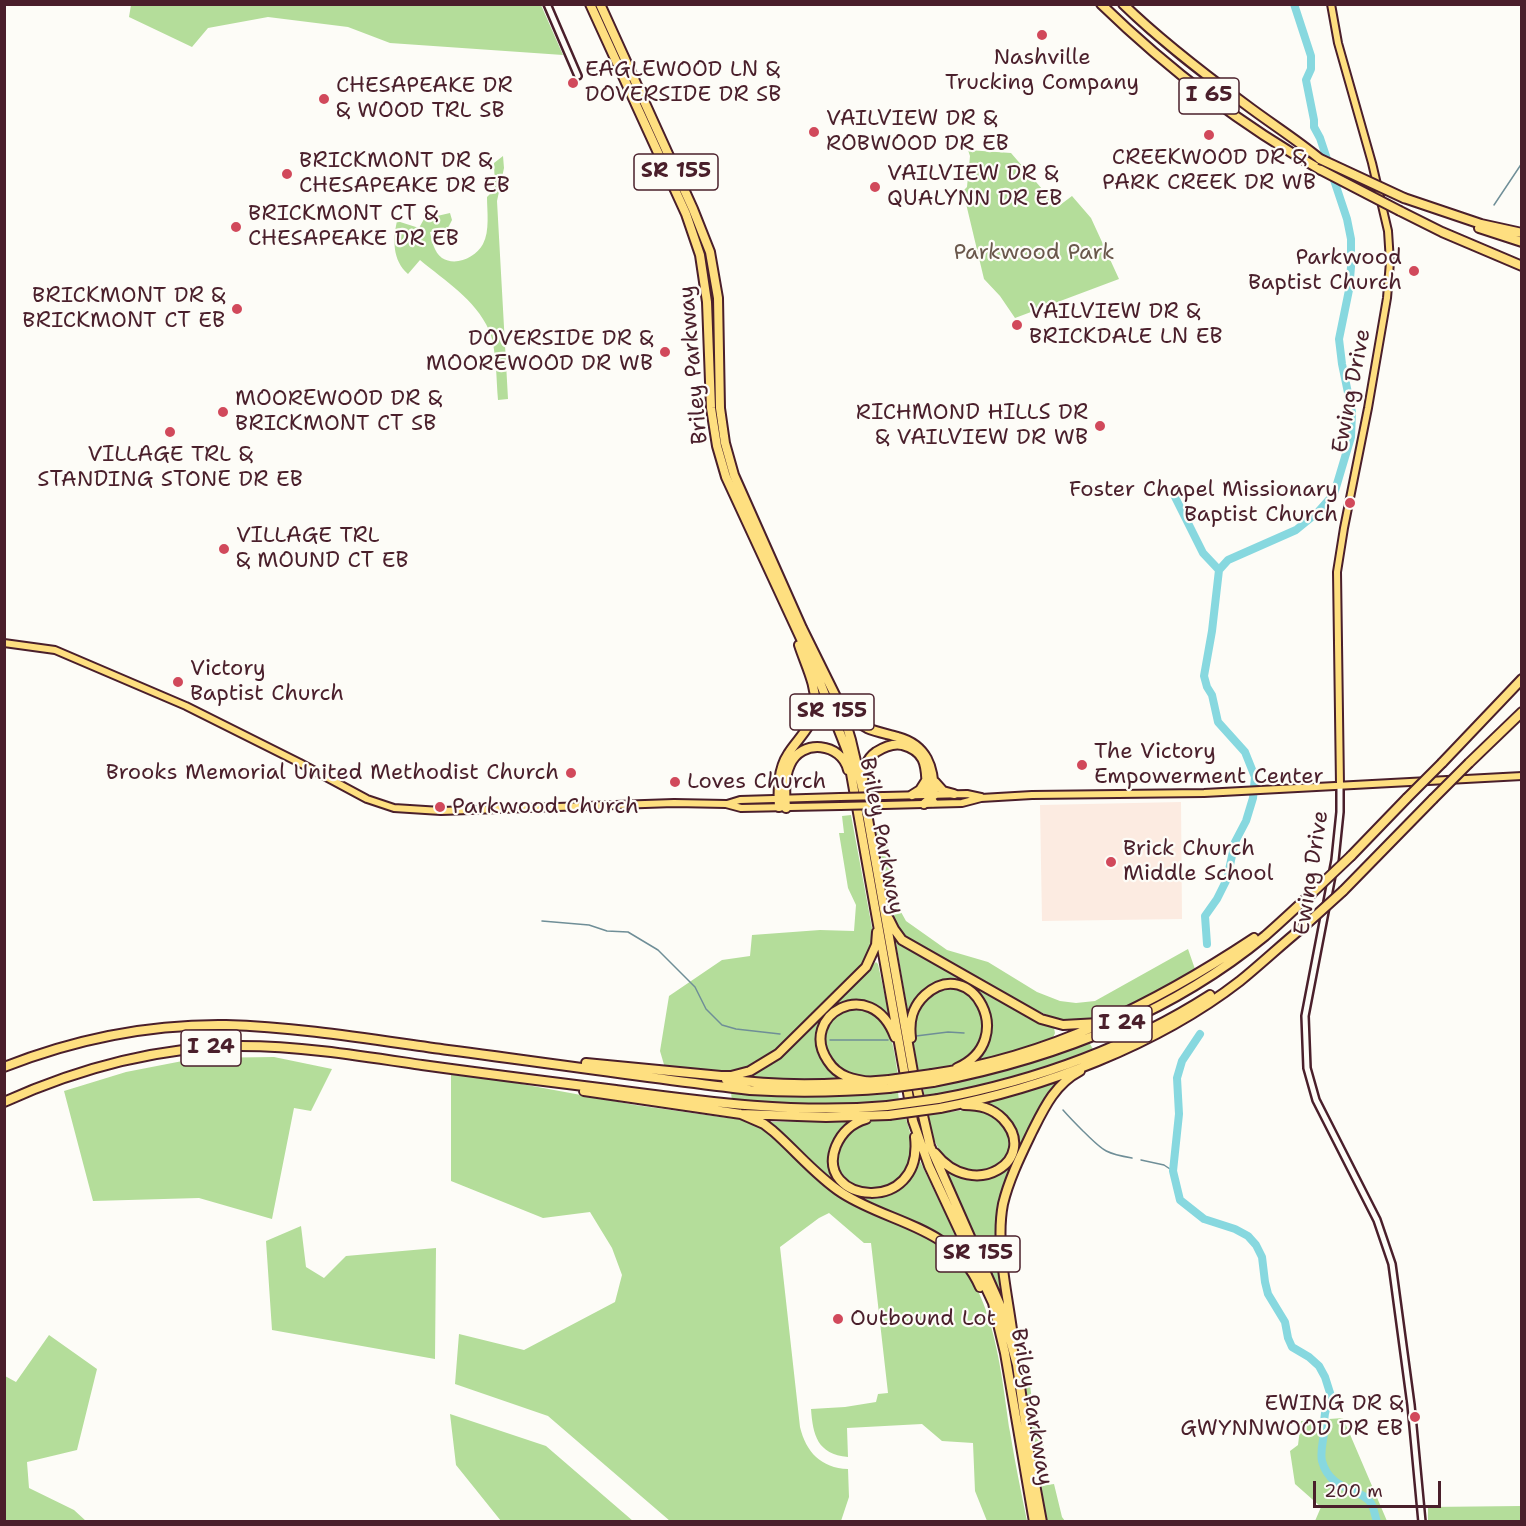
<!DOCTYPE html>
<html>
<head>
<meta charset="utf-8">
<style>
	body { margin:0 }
	#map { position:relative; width:1526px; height:1526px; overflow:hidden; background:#fdfcf7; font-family:"Shantell Sans",sans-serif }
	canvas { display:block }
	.frame { position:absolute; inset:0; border:6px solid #4a1f2b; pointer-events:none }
	.scale { position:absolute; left:1313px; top:1481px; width:128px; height:27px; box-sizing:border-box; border:3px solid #4a1f2b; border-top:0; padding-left:8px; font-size:18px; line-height:21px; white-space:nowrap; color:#4a1f2b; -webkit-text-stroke:4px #fdfcf7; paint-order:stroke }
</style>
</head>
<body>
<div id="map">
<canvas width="1526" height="1526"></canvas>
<div class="frame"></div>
<div class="scale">200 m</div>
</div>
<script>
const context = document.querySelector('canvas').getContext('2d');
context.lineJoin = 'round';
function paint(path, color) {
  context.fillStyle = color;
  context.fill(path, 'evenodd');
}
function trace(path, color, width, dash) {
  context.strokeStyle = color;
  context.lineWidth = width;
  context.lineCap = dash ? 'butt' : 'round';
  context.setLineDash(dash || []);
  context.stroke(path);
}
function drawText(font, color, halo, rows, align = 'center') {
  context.font = font + ' "Shantell Sans",sans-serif';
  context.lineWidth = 4.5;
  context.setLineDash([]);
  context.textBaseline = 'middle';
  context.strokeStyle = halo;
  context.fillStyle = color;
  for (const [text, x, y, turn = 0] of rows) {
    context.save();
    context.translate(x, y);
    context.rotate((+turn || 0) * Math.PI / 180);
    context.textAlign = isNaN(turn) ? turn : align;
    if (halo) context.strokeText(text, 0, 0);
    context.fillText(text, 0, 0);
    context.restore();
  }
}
paint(new Path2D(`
	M1181,802L1182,919L1042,921L1040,805Z`), '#fcebe1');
paint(new Path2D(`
	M131,5H541L563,55L390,43L348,27L268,17L208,28L192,47L129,17Z
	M968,150L1011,153L1055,204L1060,205L1072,196L1091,218L1119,279L1015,318L1000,296L984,279L963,191L967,187L970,156Z
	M503,156L504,168L497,201L508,399L498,400C496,378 497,350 489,330C475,299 445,281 420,260L408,274C392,260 393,239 397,221L419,228L424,219L450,213L452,220L448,228L430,232C432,241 434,252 442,258C456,267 476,257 483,244C490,231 487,211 487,197L495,189L494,163Z
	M851,815L873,933L870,953L864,962L775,1052L746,1069L734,1072H717L665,1068L660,1051L669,996L722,960L750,956L752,935L820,930L854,931L856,905L848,888L839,833H844L842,816Z
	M885,831L896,903L906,921L947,950L988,962L1037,992L1060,1001L1076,1003L1095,1001L1188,949L1196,972L1108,1018L1076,1023L1060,1021L1008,997L906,940L894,925L891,914L877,832Z
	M895,937L909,949L1054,1028L1055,1033C1054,1036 1053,1038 1050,1040C1040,1046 990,1061 980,1060L978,1058L986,1045L991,1024L983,1000L976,992L942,983L908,1012Z
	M876,962L878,964L890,1020C875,1002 840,992 825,1016C823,1020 823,1026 821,1030C819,1038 817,1044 820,1052C825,1068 835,1070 843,1080L783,1081L736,1078L757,1070L776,1059Z
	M951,989C989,992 995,1043 965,1061C951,1069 934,1070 919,1072C912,1036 902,997 951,989Z
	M859,1008C893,1017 893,1046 898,1075C885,1076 869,1080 856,1077C817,1069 810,1012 859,1008Z
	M1089,1042L1094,1051C1038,1072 983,1086 925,1098L923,1088C980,1080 1035,1063 1089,1042Z
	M274,1057L332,1069L311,1111L294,1108L272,1219L199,1198L93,1201L64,1091L126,1072L198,1058Z
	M451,1073L500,1080L635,1105L750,1121C784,1139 804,1173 836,1195C869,1218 914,1222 946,1248C995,1289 1001,1373 1010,1432C1015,1462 1021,1492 1027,1521H987L975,1491L973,1443L942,1441L922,1424L847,1428L848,1457C817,1454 813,1435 811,1409L845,1407L876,1402L878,1394L888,1393L871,1243H864L829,1213L819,1218L780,1247L800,1427C806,1452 821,1468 848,1469L849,1497L841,1521H670L548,1416L455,1384L459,1334L524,1350L615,1302L622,1275L612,1248L590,1212L543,1218L451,1181Z
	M1063,1078L1027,1137L1003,1190L999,1209L1005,1303L944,1170L943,1165C958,1179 991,1186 1006,1168C1012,1161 1012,1145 1015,1135L986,1105V1102Z
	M731,1092L781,1096L823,1097L898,1092L899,1101C841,1107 790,1106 732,1102Z
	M973,1109C1017,1114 1024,1173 973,1171C961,1171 949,1164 942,1154C934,1143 930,1128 926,1115Z
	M905,1117C913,1136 915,1158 903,1175C869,1222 802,1155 859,1125C873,1118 890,1119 905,1117Z
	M854,1120L844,1129L831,1163C837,1171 842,1184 849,1191C852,1193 858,1195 862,1196C887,1201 911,1180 918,1157L965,1255L963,1256L940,1237L926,1228L854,1197L828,1179L769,1122Z
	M301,1226L306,1267L324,1278L346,1256L436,1248L435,1359L272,1330L266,1241Z
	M49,1335L97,1369L77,1450L27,1462L29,1488L74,1510L86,1521H5V1376L16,1382Z
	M1025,1369L1028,1372L1036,1427L1040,1434L1044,1437L1042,1464L1047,1485L1054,1484L1062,1517L1065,1521H1046L1027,1406Z
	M450,1414L546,1446L633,1521H501L456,1465Z
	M1343,1418L1387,1521H1315L1321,1507L1295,1484L1290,1451L1298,1445L1301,1421Z
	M1521,1506V1521H1428V1507Z`), '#b4dd9a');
trace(new Path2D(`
	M1494,205L1522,163
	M542,921L589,925L607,931L628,932L658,950L695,987L706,1009L722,1025L736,1029L780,1034
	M916,1036L948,1032L964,1033
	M830,1040H888
	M1063,1110C1070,1118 1076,1124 1083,1131C1103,1150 1103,1153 1132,1158
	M1141,1160L1164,1165L1173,1171`), '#6f8e97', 1.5);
trace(new Path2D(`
	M1174,495L1203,553L1219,570
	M1207,944L1205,916L1217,899L1227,879L1235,842L1246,821L1253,798L1255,777L1245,752L1218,722L1212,695L1207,687L1204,676L1212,631L1219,570L1228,560L1296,530L1318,512L1334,494L1351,437L1352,412L1342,364L1339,339L1349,290L1351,267V239L1347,219L1320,138L1314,127V120L1306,80L1311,69V56L1294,4
	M1200,1034L1182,1061L1177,1078L1179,1114L1173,1171L1180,1200L1204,1219L1235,1229L1248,1236L1256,1245L1262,1257L1265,1282L1268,1294L1285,1322L1288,1338L1292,1347L1309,1357L1319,1366L1325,1377L1331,1396C1324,1409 1324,1419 1324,1433C1323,1442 1320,1452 1322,1461C1330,1492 1362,1488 1371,1503C1374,1508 1375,1516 1377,1522`), '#87d8df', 8);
const minor = new Path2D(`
	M547,4L578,76
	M1340,785V812L1335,860L1305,1016L1307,1068L1316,1100L1377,1220L1392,1264L1411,1405L1422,1522`);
const major = new Path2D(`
	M1331,4L1338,43L1372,163L1388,231L1390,262L1387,298L1368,408L1344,528L1337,572L1340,785
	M4,643L55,650L186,706L300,763L367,799L394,808L441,811L674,803L726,804L741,808L840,806
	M884,796L967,794L981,797
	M727,804L740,800L840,797
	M884,805L962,803L981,798L1032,795L1204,793L1522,776`);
const highway = new Path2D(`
	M590,4L686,214L700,255L707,302L711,408L717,446L726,477L814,667L847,751L913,1121L929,1166L993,1303L1005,1353L1034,1522
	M600,4L693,209L710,252L718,298L720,408L725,443L734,475L802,628L841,707L851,740L863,791L913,1072L930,1146L1001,1307L1017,1365L1030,1457L1042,1522
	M1101,4C1167,68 1241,125 1321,170
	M1123,4C1161,41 1203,73 1245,104C1270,123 1296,139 1320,159
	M1404,198L1481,224L1522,233
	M1400,211L1442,232L1522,266
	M1479,228L1522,242
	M841,707C849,715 857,723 867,728C876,732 888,734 898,737C927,745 934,767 934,795L924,804
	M1442,763L1522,679
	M1469,763L1522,712
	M863,781C864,769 866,759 876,752C884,747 893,743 902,745C939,755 918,786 933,802
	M935,782L943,791L954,794
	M912,795L920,790L927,779
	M779,807C778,789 778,769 788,754C798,738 813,727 815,707C817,686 805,664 799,645
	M786,808C785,794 784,778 790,765C801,738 842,743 848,770
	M1351,856L1407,798
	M1343,891L1433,799
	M889,919L894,929L902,940L1041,1019L1063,1025L1099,1023
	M911,1038C909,1021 912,1007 925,995C971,953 1020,1040 957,1068
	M586,1063L721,1076H731L750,1071L778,1054L866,967L876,945L877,932
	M4,1067C75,1039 151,1024 226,1025C300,1027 375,1040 448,1050C548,1063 649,1078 750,1090C797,1093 842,1092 889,1088
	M932,1074C1049,1057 1156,1003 1254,938
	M726,1079C780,1087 834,1085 889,1080
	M872,1082C854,1080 838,1077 828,1061C797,1016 871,973 895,1037
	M933,1082C1053,1059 1170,1014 1265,936C1281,922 1297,907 1312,893
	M584,1091L741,1114L826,1117L889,1115
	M938,1099C1034,1081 1127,1048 1210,995
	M4,1102C79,1068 159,1047 241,1046C302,1046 362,1056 422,1065C487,1074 551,1082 616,1090C707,1102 796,1114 887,1106
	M940,1108C1043,1088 1156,1046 1240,981C1261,964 1281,945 1302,928
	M741,1114L764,1124L773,1131C796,1151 816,1176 842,1193C892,1225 952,1225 980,1287
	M866,1119C852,1123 842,1132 836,1146C813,1203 924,1217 915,1137
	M935,1153C974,1203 1041,1159 1003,1119C992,1108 980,1105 964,1105
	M1013,1337C1008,1296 995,1245 1003,1204C1009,1179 1021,1155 1032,1132C1044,1108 1055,1084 1080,1071`);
trace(minor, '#4a1f2b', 10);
trace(major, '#4a1f2b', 10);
trace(highway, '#4a1f2b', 12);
trace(minor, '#fdfcf7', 5);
trace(major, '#fedf80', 6);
trace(highway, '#fedf80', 8);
const majorBridge = new Path2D(`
	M840,797L884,796
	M840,806L884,805`);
const highwayBridge = new Path2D(`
	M1320,159L1404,198
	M1321,170L1400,211
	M1407,798L1442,763
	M1433,799L1469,763
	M1312,893L1351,856
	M1302,928L1343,891
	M889,1080L932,1074
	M889,1088L933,1082
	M887,1106L938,1099
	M889,1115L940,1108`);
trace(majorBridge, '#4a1f2b', 10, []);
trace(highwayBridge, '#4a1f2b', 12, []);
trace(majorBridge, '#fedf80', 6);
trace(highwayBridge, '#fedf80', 8);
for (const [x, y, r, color] of [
	[1042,35,6,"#d1495b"],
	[573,83,6,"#d1495b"],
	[324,99,6,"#d1495b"],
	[814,132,6,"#d1495b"],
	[1209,135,6,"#d1495b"],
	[287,174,6,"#d1495b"],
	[875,187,6,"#d1495b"],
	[236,227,6,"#d1495b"],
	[1414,271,6,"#d1495b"],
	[237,309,6,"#d1495b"],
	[1017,325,6,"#d1495b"],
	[665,352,6,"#d1495b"],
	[223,412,6,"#d1495b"],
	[1100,426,6,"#d1495b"],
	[170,432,6,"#d1495b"],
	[1350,503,6,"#d1495b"],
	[224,549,6,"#d1495b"],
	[178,682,6,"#d1495b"],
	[1082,765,6,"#d1495b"],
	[571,773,6,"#d1495b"],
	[675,782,6,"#d1495b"],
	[440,807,6,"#d1495b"],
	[1111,862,6,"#d1495b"],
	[838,1319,6,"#d1495b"],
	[1415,1417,6,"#d1495b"]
]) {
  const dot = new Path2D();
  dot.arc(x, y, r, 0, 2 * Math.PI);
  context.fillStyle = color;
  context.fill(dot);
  trace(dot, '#fdfcf7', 2);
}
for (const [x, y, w] of [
	[1209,96,60],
	[676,172,84],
	[832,712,84],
	[1122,1024,60],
	[211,1048,60],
	[978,1254,84]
]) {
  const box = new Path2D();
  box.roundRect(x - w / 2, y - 18, w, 36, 4.5);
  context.fillStyle = '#fdfcf7';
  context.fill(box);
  trace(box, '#4a1f2b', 1.5);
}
drawText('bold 21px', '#4a1f2b', null, [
	["I 65",1209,96],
	["SR 155",676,172],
	["SR 155",832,712],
	["I 24",1122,1024],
	["I 24",211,1048],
	["SR 155",978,1254]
]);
drawText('22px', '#4a1f2b', '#fdfcf7', [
	["Nashville",1042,58,"center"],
	["Trucking Company",1042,83,"center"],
	["EAGLEWOOD LN &",585,70],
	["DOVERSIDE DR SB",585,95],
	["CHESAPEAKE DR",336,86],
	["& WOOD TRL SB",336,111],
	["VAILVIEW DR &",826,119],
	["ROBWOOD DR EB",826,144],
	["CREEKWOOD DR &",1209,158,"center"],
	["PARK CREEK DR WB",1209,183,"center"],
	["BRICKMONT DR &",299,161],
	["CHESAPEAKE DR EB",299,186],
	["VAILVIEW DR &",887,174],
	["QUALYNN DR EB",887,199],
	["BRICKMONT CT &",248,214],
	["CHESAPEAKE DR EB",248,239],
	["Parkwood",1402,258,"right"],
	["Baptist Church",1402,283,"right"],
	["BRICKMONT DR &",225,296,"right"],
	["BRICKMONT CT EB",225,321,"right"],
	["VAILVIEW DR &",1029,312],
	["BRICKDALE LN EB",1029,337],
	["DOVERSIDE DR &",653,339,"right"],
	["MOOREWOOD DR WB",653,364,"right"],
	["MOOREWOOD DR &",235,399],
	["BRICKMONT CT SB",235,424],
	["RICHMOND HILLS DR",1088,413,"right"],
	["& VAILVIEW DR WB",1088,438,"right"],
	["VILLAGE TRL &",170,455,"center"],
	["STANDING STONE DR EB",170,480,"center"],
	["Foster Chapel Missionary",1338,490,"right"],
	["Baptist Church",1338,515,"right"],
	["VILLAGE TRL",236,536],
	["& MOUND CT EB",236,561],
	["Victory",190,669],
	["Baptist Church",190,694],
	["The Victory",1094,752],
	["Empowerment Center",1094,777],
	["Brooks Memorial United Methodist Church",559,773,"right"],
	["Loves Church",687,782],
	["Parkwood Church",452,807],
	["Brick Church",1123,849],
	["Middle School",1123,874],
	["Outbound Lot",850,1319],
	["EWING DR &",1403,1404,"right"],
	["GWYNNWOOD DR EB",1403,1429,"right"]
], 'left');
drawText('22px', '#6a584c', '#fdfcf7', [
	["Parkwood Park",1034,253]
]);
drawText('22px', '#4a1f2b', '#fdfcf7', [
	["Briley Parkway",694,365,-95],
	["Ewing Drive",1352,391,-79],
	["Briley Parkway",881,836,79],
	["Ewing Drive",1312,873,-81],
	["Briley Parkway",1031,1407,80]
]);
</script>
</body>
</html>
